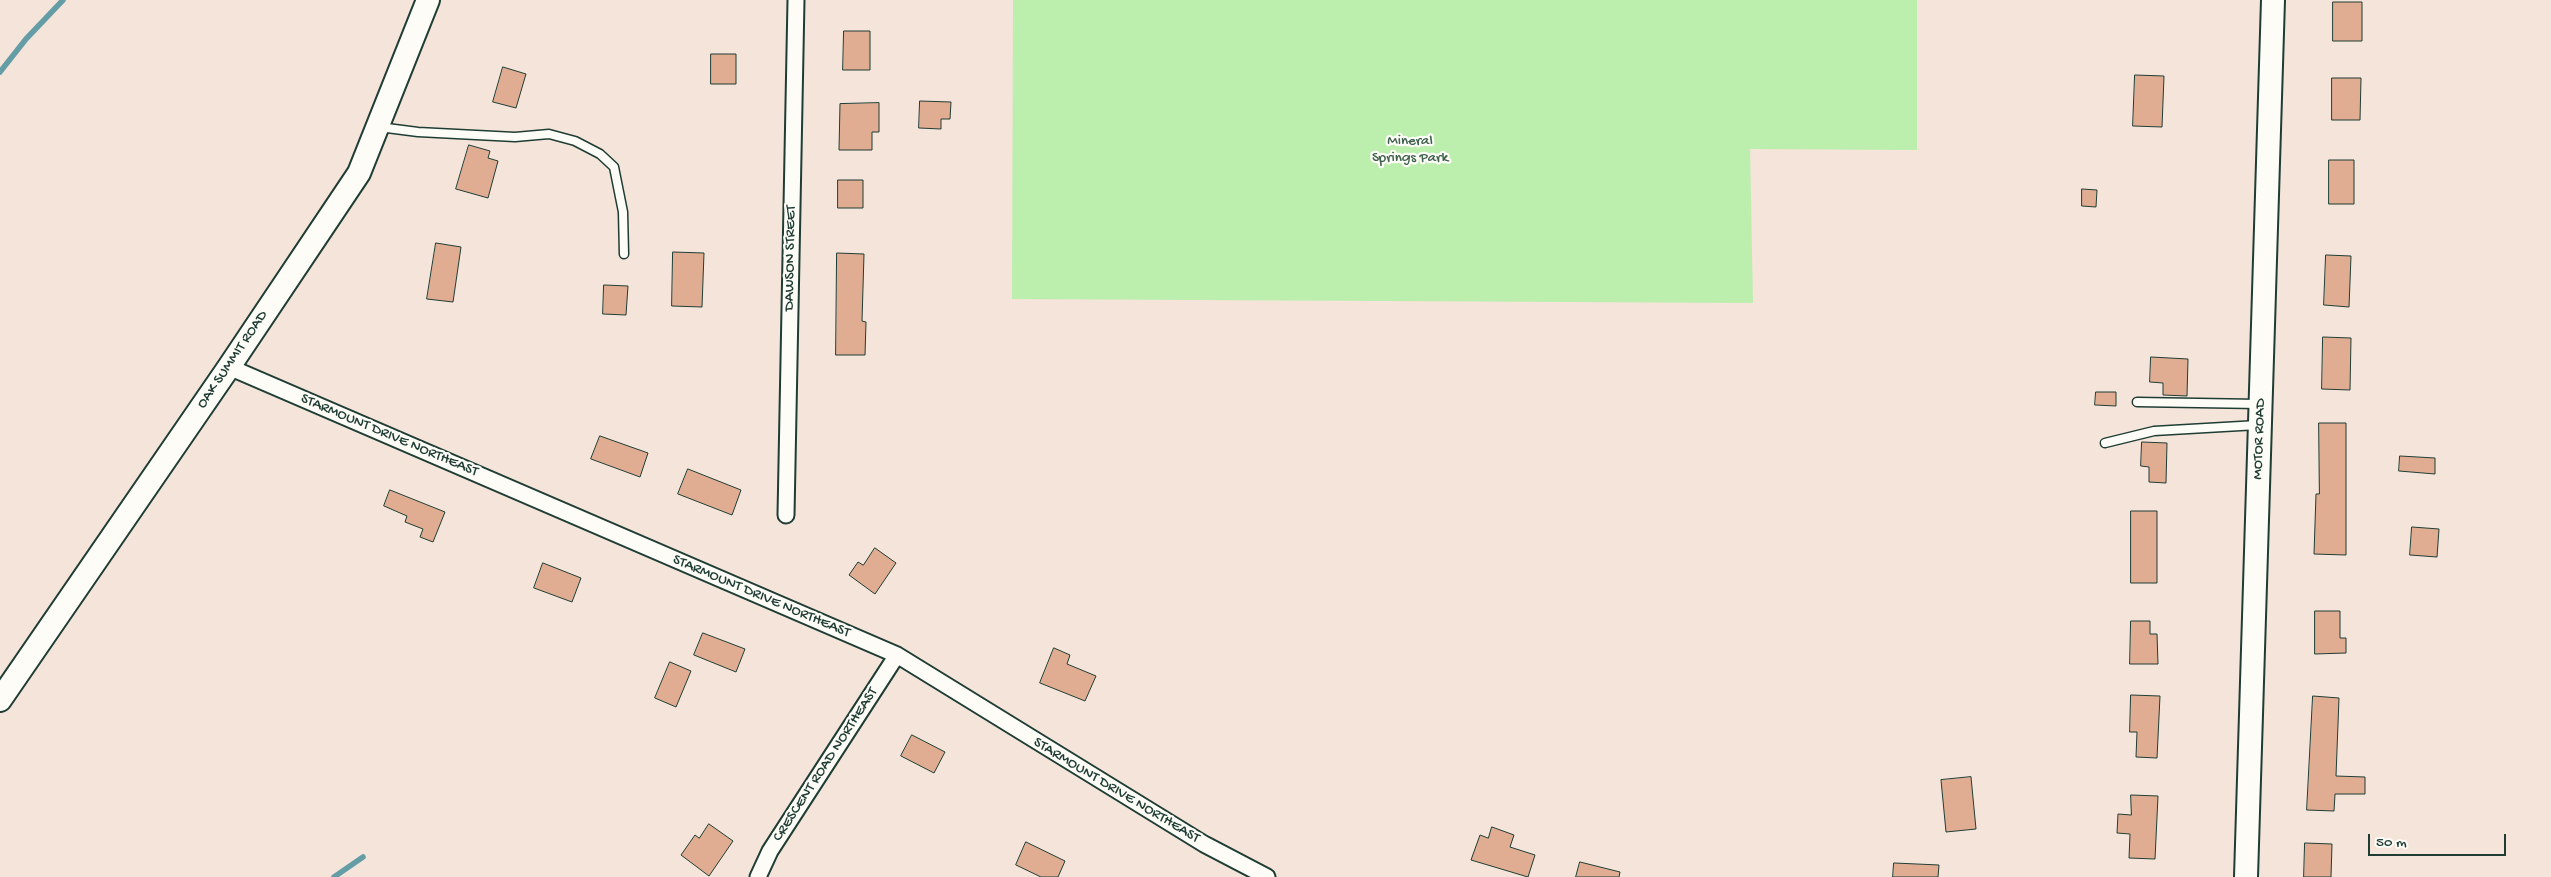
<!DOCTYPE html>
<html>
<head>
<meta charset="utf-8">
<style>
	body { margin:0 }
	#map { position:relative; width:2551px; height:877px; overflow:hidden; background:#f4e4d9; font-family:"Gochi Hand",sans-serif }
	canvas { display:block }
	.scale { position:absolute; left:2368px; top:834px; width:138px; height:22px; box-sizing:border-box; border:2px solid #1f3d34; border-top:0; padding-left:6px; font-size:15px; line-height:18px; white-space:nowrap; color:#1f3d34; -webkit-text-stroke:4px #fdfcf7; paint-order:stroke }
</style>
</head>
<body>
<div id="map">
<canvas width="2551" height="877"></canvas>
<div class="scale">50 m</div>
</div>
<script>
const context = document.querySelector('canvas').getContext('2d');
context.lineJoin = 'round';
function paint(path, color) {
  context.fillStyle = color;
  context.fill(path, 'evenodd');
}
function trace(path, color, width, dash) {
  context.strokeStyle = color;
  context.lineWidth = width;
  context.lineCap = dash ? 'butt' : 'round';
  context.setLineDash(dash || []);
  context.stroke(path);
}
function drawText(font, color, halo, rows, align = 'center') {
  context.font = font + ' "Gochi Hand",sans-serif';
  context.lineWidth = 4.5;
  context.setLineDash([]);
  context.textBaseline = 'middle';
  context.strokeStyle = halo;
  context.fillStyle = color;
  for (const [text, x, y, turn = 0] of rows) {
    context.save();
    context.translate(x, y);
    context.rotate((+turn || 0) * Math.PI / 180);
    context.textAlign = isNaN(turn) ? turn : align;
    if (halo) context.strokeText(text, 0, 0);
    context.fillText(text, 0, 0);
    context.restore();
  }
}
paint(new Path2D(`
	M1013,0H1917V150L1750,149L1753,303L1012,299Z`), '#bceeae');
trace(new Path2D(`
	M0,72L26,39L63,0
	M334,877L363,857`), '#649da6', 5.5);
const building = new Path2D(`
	M2333,2H2362V41H2333Z
	M844,31H870V70H843Z
	M711,54H736V84H711Z
	M503,67L526,74L516,108L493,102Z
	M2135,75L2164,76L2162,127L2133,126Z
	M2332,78H2361L2360,120H2332Z
	M920,101L951,102L950,119H941V129L919,128Z
	M879,103V132H872V150H839L840,104Z
	M469,145L490,151L488,158L498,161L488,198L456,189Z
	M2329,160H2354V204H2329Z
	M838,180H863V208H838Z
	M2082,189L2097,190L2096,207L2082,206Z
	M436,243L461,247L453,302L427,299Z
	M673,252L704,253L702,307L672,306Z
	M837,253L864,254L862,321L866,322L865,355H836Z
	M2326,255L2351,256L2349,307L2324,305Z
	M604,285L628,286L626,315L603,314Z
	M2323,337L2351,338L2350,390L2322,389Z
	M2151,357L2188,359L2187,396L2163,395V383L2150,382Z
	M2096,392H2116V406L2095,405Z
	M2319,423H2346V555L2314,554L2316,494H2319Z
	M600,436L648,453L640,477L591,459Z
	M2142,442L2167,443L2166,483L2149,482V467L2141,466Z
	M2400,456L2435,458V474L2399,471Z
	M688,469L741,490L732,515L678,494Z
	M390,490L445,512L433,542L420,537L423,529L405,522L407,516L384,506Z
	M2131,511H2157V583H2131Z
	M2412,527L2439,529L2437,557L2410,555Z
	M875,548L896,563L875,594L849,575L858,562L863,565Z
	M543,563L581,578L572,602L534,588Z
	M2315,611H2340V638H2346V653L2315,654Z
	M2131,621H2150V634H2157L2158,664H2130Z
	M703,633L745,649L736,672L694,655Z
	M1054,648L1070,655L1067,664L1096,676L1085,701L1040,683Z
	M670,662L691,671L676,707L655,698Z
	M2131,695L2160,696L2157,758L2136,757L2137,732H2130Z
	M2313,696L2339,698L2336,776L2365,777V794H2335L2334,811L2307,810Z
	M912,735L945,752L934,773L901,756Z
	M1971,777L1976,829L1946,832L1941,780Z
	M2131,795L2158,796L2155,859L2129,858L2130,834L2117,833L2118,814L2131,815Z
	M709,824L733,841L709,876L681,855L695,835L699,838Z
	M1492,827L1514,835L1510,847L1535,855L1528,877L1471,860L1480,835L1488,838Z
	M1026,842L1065,861L1058,877H1041L1016,865Z
	M2305,843L2332,844L2331,877H2304Z
	M1580,862L1620,872L1619,877H1576Z
	M1894,863L1939,865L1938,877H1893Z`);
paint(building, '#e0ad93');
trace(building, '#1f3d34', 1);
const lane = new Path2D(`
	M379,127L418,132L515,137L549,134L575,141L600,154L614,167L623,212L624,254
	M2137,402L2259,404
	M2105,443L2154,431L2258,425`);
const street = new Path2D(`
	M229,367L897,655L1204,844L1267,877
	M786,515L796,0
	M758,877L770,851L897,655`);
const secondary = new Path2D(`
	M0,700L229,367L359,173L428,0
	M2246,877L2273,0`);
trace(lane, '#1f3d34', 11);
trace(street, '#1f3d34', 19);
trace(secondary, '#1f3d34', 26);
trace(lane, '#fdfcf7', 8);
trace(street, '#fdfcf7', 15);
trace(secondary, '#fdfcf7', 22);
drawText('15px', '#3e604c', '#fdfcf7', [
	["Mineral",1410,142],
	["Springs Park",1410,159]
]);
drawText('15px', '#1f3d34', '#fdfcf7', [
	["DAWSON STREET",791,258,-89],
	["OAK SUMMIT ROAD",233,360,-56],
	["STARMOUNT DRIVE NORTHEAST",389,436,23],
	["MOTOR ROAD",2260,439,-88],
	["STARMOUNT DRIVE NORTHEAST",761,597,23],
	["CRESCENT ROAD NORTHEAST",826,765,-57],
	["STARMOUNT DRIVE NORTHEAST",1116,791,31]
]);
</script>
</body>
</html>
